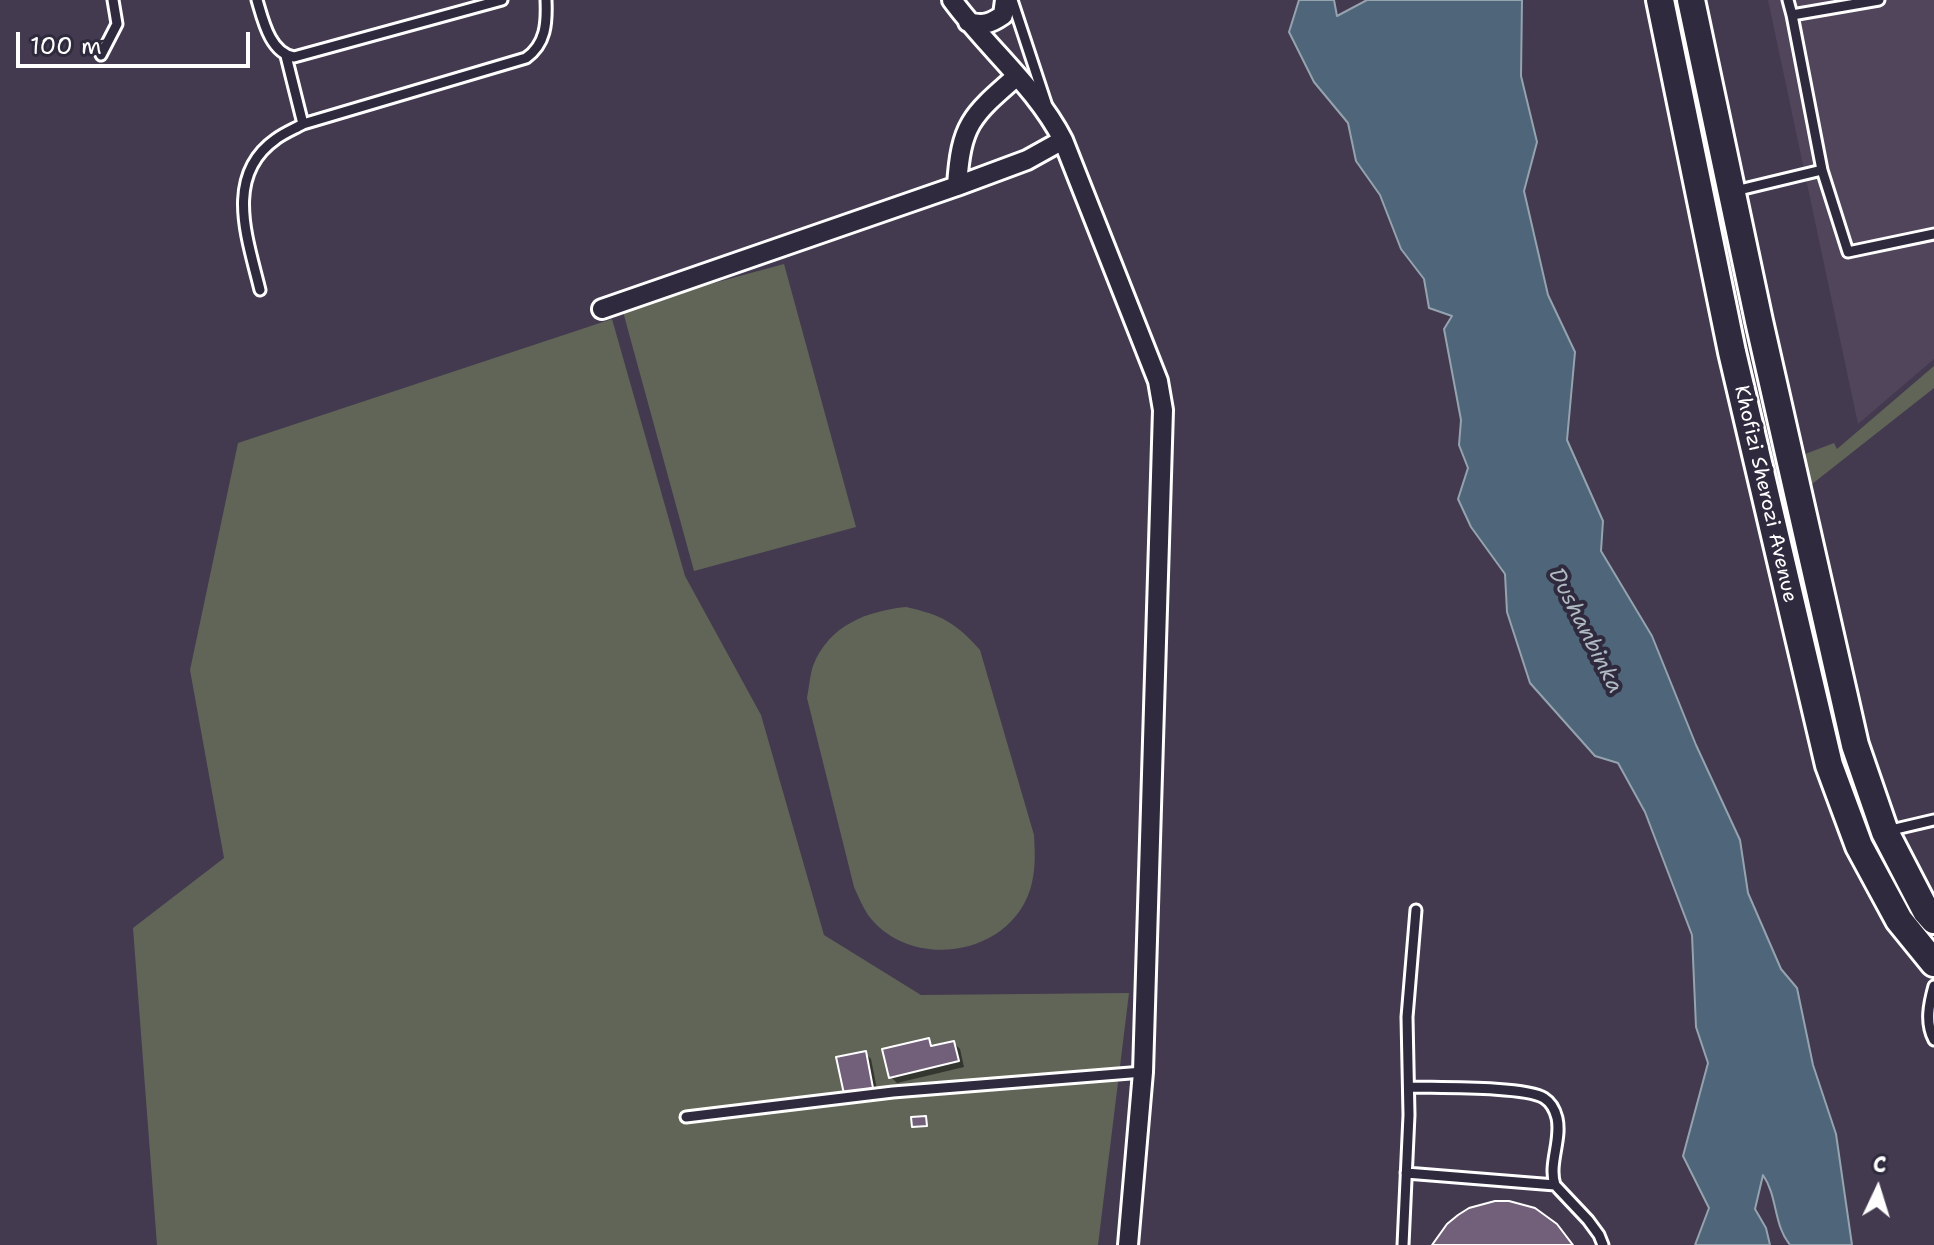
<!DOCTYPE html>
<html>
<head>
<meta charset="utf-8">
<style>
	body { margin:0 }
	#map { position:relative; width:1934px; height:1245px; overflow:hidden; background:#433a4f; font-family:"Shantell Sans",sans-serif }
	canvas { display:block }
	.north { position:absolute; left:1838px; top:1149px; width:80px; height:80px; -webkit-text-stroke:6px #2f2a3d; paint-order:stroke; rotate:4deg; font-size:22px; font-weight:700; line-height:32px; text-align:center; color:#fff }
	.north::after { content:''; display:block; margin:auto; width:28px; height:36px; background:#fff; clip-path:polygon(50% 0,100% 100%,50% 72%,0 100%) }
	.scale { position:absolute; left:16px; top:32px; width:234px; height:36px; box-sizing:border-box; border:4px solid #fff; border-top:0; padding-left:10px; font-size:24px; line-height:28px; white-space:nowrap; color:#fff; -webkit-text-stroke:6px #2f2a3d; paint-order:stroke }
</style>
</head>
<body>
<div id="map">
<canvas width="1934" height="1245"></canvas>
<div class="north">С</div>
<div class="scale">100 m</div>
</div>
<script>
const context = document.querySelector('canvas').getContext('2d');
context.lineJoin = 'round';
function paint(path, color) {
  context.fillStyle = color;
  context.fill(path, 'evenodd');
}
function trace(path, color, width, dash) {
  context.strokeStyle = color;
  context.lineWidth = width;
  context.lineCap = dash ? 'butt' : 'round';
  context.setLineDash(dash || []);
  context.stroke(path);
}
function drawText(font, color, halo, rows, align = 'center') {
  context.font = font + ' "Shantell Sans",sans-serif';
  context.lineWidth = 8;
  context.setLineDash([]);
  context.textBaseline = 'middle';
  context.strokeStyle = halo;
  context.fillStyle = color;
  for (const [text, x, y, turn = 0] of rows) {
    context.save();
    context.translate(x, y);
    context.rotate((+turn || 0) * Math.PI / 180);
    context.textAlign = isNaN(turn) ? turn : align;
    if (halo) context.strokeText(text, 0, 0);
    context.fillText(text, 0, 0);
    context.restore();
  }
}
paint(new Path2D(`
	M1768,0H1934V359L1858,424Z`), '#51455c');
paint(new Path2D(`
	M784,264L856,527L694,571L622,308Z
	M612,319L685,576L761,715L824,935L921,995L1129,993L1098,1245H157L133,928L224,858L190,670L238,443Z
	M1934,366V388L1807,488L1800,456L1834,443L1837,449Z
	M906,607C942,615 956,623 980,650L1034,835C1035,854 1036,871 1030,890C1008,957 910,971 868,915C863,907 858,896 854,887L807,698C809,688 810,675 813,666C829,625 867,611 906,607Z`), '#616558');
const water = new Path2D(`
	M1299,0H1334L1337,16L1367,0H1522L1521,76L1537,142L1524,191L1548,295L1575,352L1567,440L1603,521L1601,551L1652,636L1696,745L1740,840L1748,893L1781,969L1797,988L1813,1065L1836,1134L1852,1245H1790C1773,1224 1778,1197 1763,1175L1755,1209L1766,1228L1770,1245H1695L1709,1208L1683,1156L1708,1063L1696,1027L1692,935L1645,812L1618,763L1595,756L1530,683L1507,612L1505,574L1471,527L1458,499L1468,468L1459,445L1461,420L1444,329L1452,316L1429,308L1424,279L1401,249L1380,195L1356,161L1348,123L1314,82L1289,32Z`);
paint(water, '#4f657a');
trace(water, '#95a3af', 2);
paint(new Path2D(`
	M928,1040L934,1046L954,1043L960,1049L964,1067L897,1083L891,1077Z
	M865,1053L871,1059L878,1094L846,1093Z`), '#0007');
const building = new Path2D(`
	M929,1038L931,1046L954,1041L959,1061L889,1078L882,1049Z
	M866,1051L873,1088L844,1094L836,1057Z
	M926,1116L927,1126L912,1127L911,1117Z
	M1495,1201H1509L1535,1208L1557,1224L1573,1245H1432L1447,1224L1458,1215L1469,1208Z`);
paint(building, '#72607a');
trace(building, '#fff', 2);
const service = new Path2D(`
	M257,0C263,20 270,53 294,57L502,0
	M1012,0L1046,103
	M1788,0L1792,15L1879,0
	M101,55L117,24L113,0
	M286,56L303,124
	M1822,170L1848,252L1934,234
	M1735,191L1822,170L1792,15
	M260,290C248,240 223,176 276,139C284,133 294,129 303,124L526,58C546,44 547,23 546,0
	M1887,831L1934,820
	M1934,986C1929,1004 1925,1023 1934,1040
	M1409,1087C1436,1088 1525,1086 1544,1098C1552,1103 1555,1110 1557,1118C1562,1140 1548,1164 1555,1185L1588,1220L1599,1235L1603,1245
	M686,1117L893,1092L1143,1072
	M1406,1173L1555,1185
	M1403,1245L1409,1115L1407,1017L1416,910`);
const minor = new Path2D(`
	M952,0C987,48 1036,87 1063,140L1158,381L1163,410L1143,1072L1128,1245
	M968,22C983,26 990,24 1003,15L1005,0
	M957,186L1027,160L1063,140
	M602,309L957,186C961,124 971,116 1017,76`);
const secondary = new Path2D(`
	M1660,0L1732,352L1829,765L1859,846L1899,920L1934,963
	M1691,0L1759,321L1855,745L1885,832L1926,911L1934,920`);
trace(service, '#fff', 15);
trace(minor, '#fff', 24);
trace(secondary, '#fff', 32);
trace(service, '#2f2a3d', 9);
trace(minor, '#2f2a3d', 18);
trace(secondary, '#2f2a3d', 26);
drawText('20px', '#fff', '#2f2a3d', [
	["Khofizi Sherozi Avenue",1765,494,77]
]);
drawText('italic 22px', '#b0bac3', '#2f2a3d', [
	["Dushanbinka",1585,631,63]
]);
</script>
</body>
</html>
